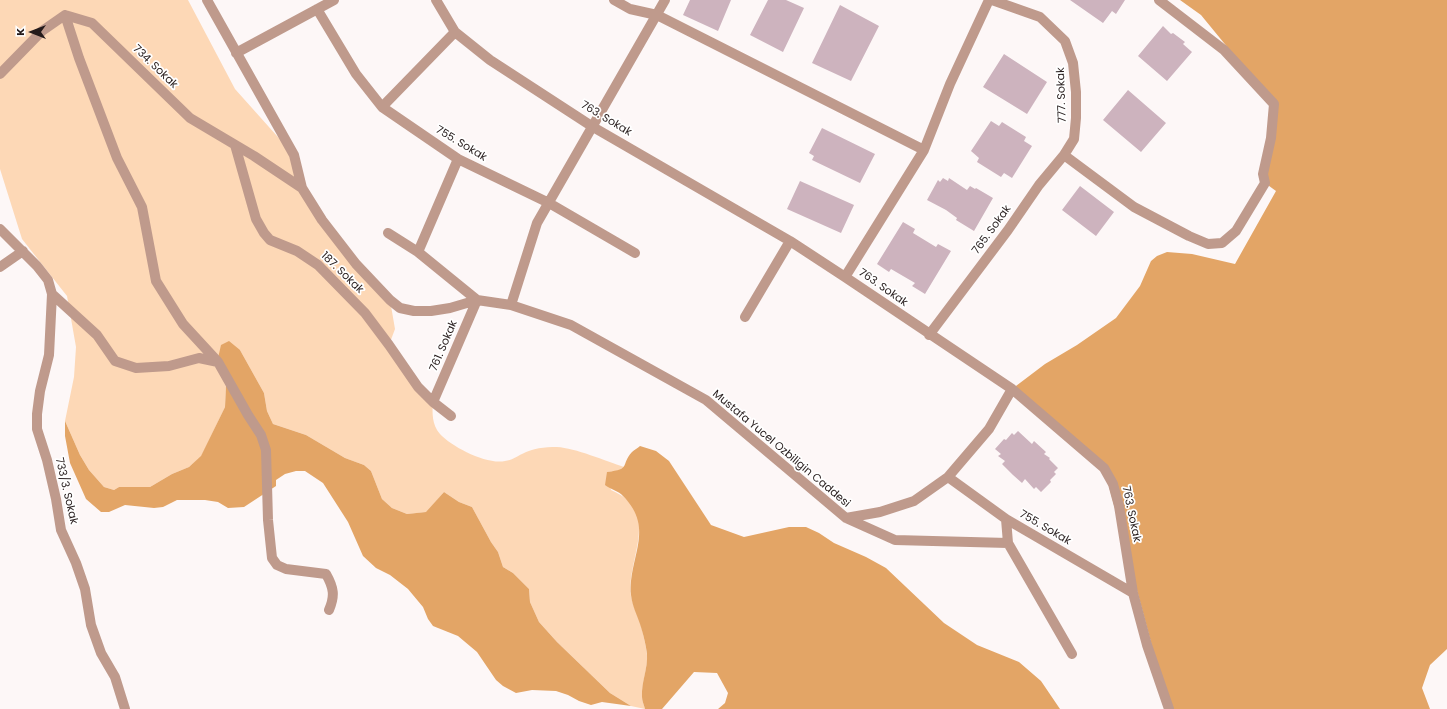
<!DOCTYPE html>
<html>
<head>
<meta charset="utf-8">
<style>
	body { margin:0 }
	#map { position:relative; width:1447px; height:709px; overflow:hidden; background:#fdf7f7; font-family:Poppins,sans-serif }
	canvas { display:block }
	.north { position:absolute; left:12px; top:12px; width:40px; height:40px; -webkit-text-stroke:3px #fff; paint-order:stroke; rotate:270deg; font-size:11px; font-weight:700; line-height:16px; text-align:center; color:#251b1b }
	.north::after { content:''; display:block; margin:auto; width:14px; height:18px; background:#251b1b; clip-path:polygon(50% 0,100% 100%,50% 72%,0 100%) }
</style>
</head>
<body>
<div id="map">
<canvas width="1447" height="709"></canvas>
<div class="north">K</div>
</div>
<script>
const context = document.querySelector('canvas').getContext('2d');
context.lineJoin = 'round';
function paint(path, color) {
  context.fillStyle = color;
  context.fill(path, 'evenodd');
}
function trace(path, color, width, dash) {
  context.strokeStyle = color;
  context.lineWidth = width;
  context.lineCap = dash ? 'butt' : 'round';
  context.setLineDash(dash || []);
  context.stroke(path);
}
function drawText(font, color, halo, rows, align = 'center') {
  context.font = font + ' Poppins,sans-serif';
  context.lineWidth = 3.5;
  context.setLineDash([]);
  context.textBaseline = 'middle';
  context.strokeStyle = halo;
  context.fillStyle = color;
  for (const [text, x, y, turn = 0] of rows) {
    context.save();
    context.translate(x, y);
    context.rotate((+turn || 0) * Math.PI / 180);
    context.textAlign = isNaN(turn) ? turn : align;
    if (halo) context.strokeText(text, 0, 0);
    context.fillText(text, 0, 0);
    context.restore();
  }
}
paint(new Path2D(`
	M0,0H188L235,89L294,155L302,188L390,300L395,329L389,345L433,402C432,413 432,425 440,434C452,447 487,465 505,461C512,460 516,457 522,454C533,448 544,447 557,447C575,448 606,461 624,467L618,471L607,472L611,490C663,512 626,559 631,596C633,606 638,615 641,625C643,634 646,645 647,655C648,669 641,683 642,697C642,701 644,705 645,709L631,706L610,693L557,642L539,622L530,602L529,589L513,573L503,567L498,552L491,542L472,507L459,502L444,492L427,512L407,514L392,508L382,499L371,471L364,465L345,458L306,435L273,424L267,411L264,393L240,350L226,385L225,407L201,457L189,467L172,474L150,487H119L114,490L104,487L89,470L80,455L65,421L74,377L76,347L67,296L22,239L0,169Z`), '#fdd8b6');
paint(new Path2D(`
	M1180,0H1447V649L1430,665L1422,688L1430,709H1169L1104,468L1012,389L1045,364L1077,345L1116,318L1140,286L1151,261L1157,256L1167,252L1192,254L1235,264L1276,191L1265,183L1274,104L1201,15Z
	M229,341L240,350L264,393L267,411L273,424L306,435L345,458L364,465L371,471L382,499L392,508L407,514L426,512L444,492L459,502L472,507L491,542L498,552L503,567L513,573L529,589L530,602L539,622L557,642L610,693L631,706L602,702L591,705L579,701L568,695L556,691L532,690L516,693L503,686L496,680L477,652L458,636L433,626L428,619L423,607L408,589L390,575L376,568L363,556L348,522L323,483L305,471H296L285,474L276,480V486L244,507L228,508L218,502L205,500H177L163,507L154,508L125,505L109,512H101L86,499L70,463L65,436V421L80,455L89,470L104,487L114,490L119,487H150L172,474L189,467L201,456L225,407L226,385L216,367L221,345Z
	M640,446L656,451L669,461L711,525L744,537L789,527H806L819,533L834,543L866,557L886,568L944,623L977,645L1019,662L1041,681L1060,709H718L725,703L728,693L717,673L694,672L662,709H645C644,705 642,701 642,697C641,682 648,669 647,654C646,645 643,633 640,624C637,615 632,605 631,595C628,558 656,529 623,496C619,491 610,489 605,485L607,472C632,469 620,465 632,452C634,450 638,448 640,446Z`), '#e3a566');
paint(new Path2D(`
	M690,0H731L718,31L683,15Z
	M768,0H786L804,8L783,52L750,35Z
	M1070,0H1125L1116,14L1112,11L1103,23Z
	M840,5L879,26L851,81L812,63Z
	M1163,26L1171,34L1173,33L1185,42L1183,44L1192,52L1167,81L1138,56Z
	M1004,54L1047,82L1027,114L983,87Z
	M1128,90L1166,123L1141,152L1103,120Z
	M991,121L999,126L1002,122L1026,137L1024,141L1032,146L1012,178L1004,173L1001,177L977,162L979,158L971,151Z
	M822,128L875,154L860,183L812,160L814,156L809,153Z
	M943,178L948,181L949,178L967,190L970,186L975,189L976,188L993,198L974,231L956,220L957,218L946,210L927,200L938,180L940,182Z
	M800,181L854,205L841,233L787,209Z
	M1080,186L1114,212L1096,236L1062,210Z
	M903,222L915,229L913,233L936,247L938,244L951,251L925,294L912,286L915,283L891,269L889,272L877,264Z
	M1018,431L1032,444L1034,441L1046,452L1044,454L1050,458L1049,459L1058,468L1054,472L1056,474L1050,480L1051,482L1041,492L1036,487L1034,489L1025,479L1022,483L1013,475L1002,464L1005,461L998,456L1001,454L995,449L1004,439L1006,440L1012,433L1014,435Z`), '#cdb3be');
trace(new Path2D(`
	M207,0L294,155L302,188L322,220L356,264L390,300L400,308L414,311H431L450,308L477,300
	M436,0L455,32L490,60L593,127L790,241L845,277L1012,389L1104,468L1113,484L1119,506L1133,593L1147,645L1169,709
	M614,0L630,9L657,15L924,150
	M317,9L356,74L382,107L458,159L549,203L635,253
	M65,15L79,58L117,158L142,207L156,281L183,324L218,362L248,415L261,435L266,450L268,520L272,558L277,565L286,569L326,574C334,588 335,596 329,610
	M236,53L334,0
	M0,74L42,31L65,15L92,23L190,118L254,156L302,188
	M382,107L455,32
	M235,145L256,219L264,233L270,240L297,251L318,265L365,313L389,345L418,387L433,402L451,416
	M1064,155L1134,207L1189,236L1208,244L1222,243L1236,231L1265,183L1263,174L1271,138L1274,104L1224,50L1159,0
	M0,229L37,266L48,280L52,294L97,335L115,361L136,368L169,366L199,358L218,362
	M388,233L418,252L477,300L511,305L571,325L706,400L846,518L895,540L1008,543L1006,519
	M418,252L458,159
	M0,267L23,251
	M845,277L924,150L950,84L989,0
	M52,294L49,355L40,391L37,414V429L47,460L56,499L61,530L76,563L85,589L91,625L101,653L115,677L125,709
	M511,305L537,223L665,0
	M745,317L790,241
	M929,335L1008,230L1039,185L1064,155L1074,139L1076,118V92L1073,63L1065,41L1040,17L992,0
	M433,402L477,300
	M948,477L1006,519L1133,593
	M846,518L880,512L914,501L948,477L989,429L1012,389
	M1008,543L1072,654`), '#bf9a8c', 10);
drawText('11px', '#251b1b', '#fff', [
	["734. Sokak",155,67,44],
	["777. Sokak",1062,95,-92],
	["763. Sokak",606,119,31],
	["755. Sokak",461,144,31],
	["765. Sokak",992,230,-54],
	["187. Sokak",342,273,44],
	["763. Sokak",883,288,35],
	["761. Sokak",444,346,-67],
	["Mustafa Yucel Ozbiligin Caddesi",781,449,40],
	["733/3. Sokak",66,491,77],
	["763. Sokak",1131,514,78],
	["755. Sokak",1045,528,30]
]);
</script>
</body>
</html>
